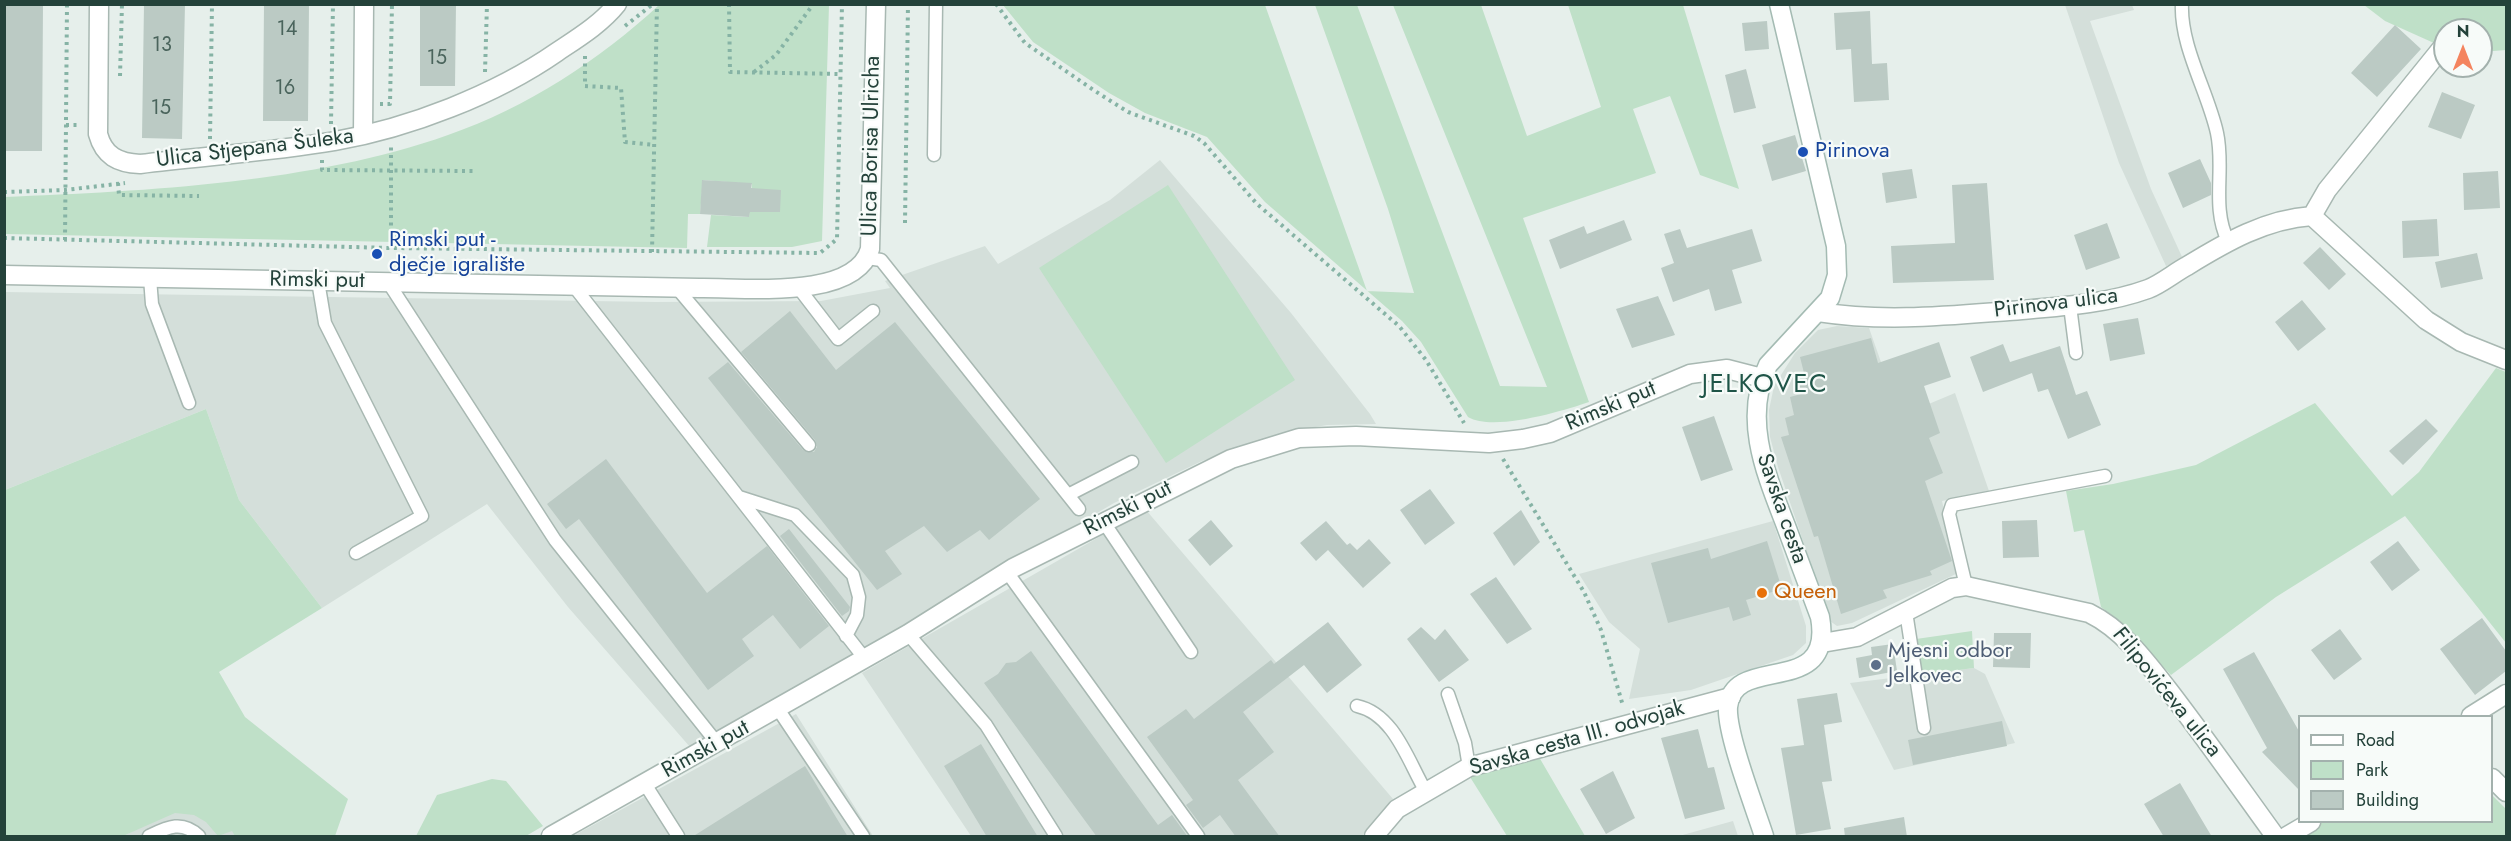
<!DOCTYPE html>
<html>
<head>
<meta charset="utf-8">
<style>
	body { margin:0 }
	#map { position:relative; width:2511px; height:841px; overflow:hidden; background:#e6efeb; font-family:Jost,sans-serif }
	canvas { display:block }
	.frame { position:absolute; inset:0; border:6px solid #24423a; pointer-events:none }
	.legend { position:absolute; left:2298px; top:715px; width:195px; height:108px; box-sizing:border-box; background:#f7fbf9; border:2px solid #a3b1ad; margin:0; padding:8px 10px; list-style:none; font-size:18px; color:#24423a }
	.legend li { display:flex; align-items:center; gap:12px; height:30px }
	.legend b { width:30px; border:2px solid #a3b1ad }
	.north { position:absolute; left:2433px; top:18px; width:60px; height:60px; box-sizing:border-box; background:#f7fbf9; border:2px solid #a3b1ad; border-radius:50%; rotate:0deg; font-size:16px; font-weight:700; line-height:24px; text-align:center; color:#24423a }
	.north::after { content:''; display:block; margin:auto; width:21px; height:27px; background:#f4845f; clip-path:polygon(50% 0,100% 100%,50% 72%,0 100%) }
</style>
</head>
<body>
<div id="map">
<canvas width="2511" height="841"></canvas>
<div class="frame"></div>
<ul class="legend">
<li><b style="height:8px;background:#fff"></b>Road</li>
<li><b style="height:16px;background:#bfe0c8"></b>Park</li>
<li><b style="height:16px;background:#bbcac4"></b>Building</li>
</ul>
<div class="north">N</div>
</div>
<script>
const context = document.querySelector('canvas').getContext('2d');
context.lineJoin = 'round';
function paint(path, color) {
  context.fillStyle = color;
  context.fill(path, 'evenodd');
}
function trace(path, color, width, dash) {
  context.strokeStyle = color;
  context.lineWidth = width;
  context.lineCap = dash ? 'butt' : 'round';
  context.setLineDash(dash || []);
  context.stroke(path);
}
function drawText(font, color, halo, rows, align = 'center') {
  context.font = font + ' Jost,sans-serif';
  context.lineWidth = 4.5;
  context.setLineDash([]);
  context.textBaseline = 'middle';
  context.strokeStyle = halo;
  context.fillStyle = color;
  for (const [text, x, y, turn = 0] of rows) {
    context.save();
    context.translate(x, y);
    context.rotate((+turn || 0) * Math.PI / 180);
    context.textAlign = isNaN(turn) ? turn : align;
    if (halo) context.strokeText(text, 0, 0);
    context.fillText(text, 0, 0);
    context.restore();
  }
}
paint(new Path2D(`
	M2065,5H2132L2134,10L2090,21L2151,189L2183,259L2166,266L2119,163Z
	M1160,160L1291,313L1370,414L1376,424L1327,425L1293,431L1202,461L1114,503L898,630L690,747L568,607L487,504L322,608L239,500L206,409L5,490V292L656,302L821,301L890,288L885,281L985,246L998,264L1110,200Z
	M1837,326L1869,328L1900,416L1955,393L1989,491L1942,501L1958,573L1852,623L1837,626L1830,621L1778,467L1770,437L1769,410L1774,386L1795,353L1818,330Z
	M1146,510L1393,799L1362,836H971L862,673Z
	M1773,521L1806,626V643L1793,655L1691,690L1629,699L1640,649L1609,622L1579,574Z
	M1974,668L1985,674L2015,743L1894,770L1850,683Z
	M796,714L873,836H573Z
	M231,780L283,836H123Z
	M1733,821L1738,836H1679Z`), '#d4dfda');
paint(new Path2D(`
	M659,5H829L822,241L792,247H707L711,215L749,217L752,184L703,180L700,214H688L687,248L5,234L4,197C148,191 313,183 448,135C528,107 598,61 659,5Z
	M1003,5H1265L1367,291L1414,293L1388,209L1315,5H1357L1500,386L1547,387L1393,5H1481L1527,136L1601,107L1568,5H1683L1739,189L1700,175L1670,96L1633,109L1656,173L1523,218L1589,402C1563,411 1493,432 1468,417L1421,342L1402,321L1265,202L1207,137L1145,113L1109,93L1033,42Z
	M2364,5H2506V50L2481,52V30H2445V48L2385,21Z
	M1168,185L1295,380L1166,463L1039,268Z
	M2496,368L2506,372V643L2405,516L2276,597L2171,675L2120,621L2101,607L2084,530L2074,532L2066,491L2113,484L2196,465L2315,403L2392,496L2419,472Z
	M206,409L239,500L322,608L219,672L245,717L348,799L335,836H235L232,831L218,836L206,822L194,815L175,813L123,836H5V490Z
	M1972,631L1974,668L1920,675L1916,639Z
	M1539,757L1585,836H1507L1470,777Z
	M492,779L506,781L543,826L526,836H416L437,795Z
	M2492,795L2506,809V836H2300L2323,822H2492Z`), '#bfe0c8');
paint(new Path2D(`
	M4,4H43L42,151H4Z
	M144,4H185L182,139L142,138Z
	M264,4H309L308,121H263Z
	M420,4H456L455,86H420Z
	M1870,11L1872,64L1887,63L1889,100L1854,102L1851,49L1836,50L1834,13Z
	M1767,21L1769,49L1745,51L1742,23Z
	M2395,25L2421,49L2377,97L2351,73Z
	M1746,69L1756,108L1734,113L1725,75Z
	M2442,92L2475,105L2461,139L2428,127Z
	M1795,135L1806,171L1772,181L1762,145Z
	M2200,159L2211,183V195L2183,208L2168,173Z
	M1912,169L1917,198L1886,203L1882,173Z
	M2498,171L2500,208L2464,210L2463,173Z
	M702,180L752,183L751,188L781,190L780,212H750L749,217L700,214Z
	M1987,183L1994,280L1893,283L1891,246L1955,243L1952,185Z
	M2437,219L2439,256L2403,258L2402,221Z
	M1624,220L1632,240L1560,269L1549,240L1584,226L1587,234Z
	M2107,223L2120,258L2086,270L2074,235Z
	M1680,229L1687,248L1752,229L1762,261L1732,270L1742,303L1715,311L1709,289L1673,302L1661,268L1674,263L1664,234Z
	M2320,247L2346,274L2329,290L2303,263Z
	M2477,253L2483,279L2441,288L2435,262Z
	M1658,296L1675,335L1632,348L1616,309Z
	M2302,300L2326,329L2298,351L2275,322Z
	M790,311L836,370L895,322L1040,499L989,540L980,530L947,552L924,526L885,551L902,574L877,590L708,378L728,362L803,450L814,452L817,447L815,440L741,352Z
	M2138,318L2145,354L2110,361L2103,324Z
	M1871,338L1878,363L1939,342L1951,377L1924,386L1940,433L1929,438L1943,473L1925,481L1952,561L1930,571L1932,575L1883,590L1887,598L1841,614L1818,536L1814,537L1781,437L1789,435L1785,418L1794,415L1790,397L1801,394L1797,379L1805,377L1800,357Z
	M2003,344L2010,362L2060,346L2076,395L2087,391L2101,425L2068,439L2048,389L2038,392L2032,373L1983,392L1970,357Z
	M1714,416L1733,470L1701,481L1682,427Z
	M2426,419L2438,431L2403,465L2389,451Z
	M606,459L707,593L767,546L829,626L800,649L773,615L742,639L754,656L708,690L579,519L566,529L547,504Z
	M1430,489L1455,523L1425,545L1400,510Z
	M1521,510L1540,542L1514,566L1493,533Z
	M1211,520L1233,546L1210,566L1188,540Z
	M2037,520L2039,557L2003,558L2002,521Z
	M1326,521L1347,545L1350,543L1357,550L1369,539L1391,563L1363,588L1328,550L1316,561L1300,543Z
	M789,529L850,607L849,611L842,616L780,536Z
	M1767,541L1782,589L1746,600L1751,615L1733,621L1729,607L1668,623L1651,563L1708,548L1711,559Z
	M2398,541L2420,570L2392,591L2370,562Z
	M1496,577L1532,629L1507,644L1470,594Z
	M2482,618L2506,651V671L2475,695L2440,649Z
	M1328,622L1362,665L1327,693L1304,665L1243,712L1274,752L1238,780L1280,837H1236L1220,815L1203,828L1186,805L1193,800L1147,737L1186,709L1194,719L1271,660L1274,664Z
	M1421,627L1435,640L1445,629L1469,660L1439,682L1407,639Z
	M2340,629L2362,659L2334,680L2311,650Z
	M1994,633H2031L2030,668L1993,667Z
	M1893,644L1897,671L1859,678L1856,658L1872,655L1871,647Z
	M1031,651L1158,825L1172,815L1188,837H1097L984,683L998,674L1006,663L1016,662Z
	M2254,652L2300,733V791L2262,752L2267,748L2223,669Z
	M1837,693L1842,722L1824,725L1832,781L1822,782L1831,829L1796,835L1781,748L1804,745L1797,699Z
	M2002,721L2007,746L1913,765L1908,740Z
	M1698,729L1708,768L1714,767L1725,809L1685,819L1661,738Z
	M981,744L1038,837H987L944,766Z
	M805,766L848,837H692L765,791Z
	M1613,771L1635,818L1606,834L1580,789Z
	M2180,783L2212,837H2164L2144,804Z
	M1904,817L1907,837H1845L1844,828Z`), '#bbcac4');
const lane = new Path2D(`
	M2182,4C2180,46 2208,92 2217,133C2225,169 2211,207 2228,241
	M934,155L936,4
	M867,258L881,260L1079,509
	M150,278L152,304L189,403
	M318,281L325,323L422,516L356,553
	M388,282L555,540L717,743
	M573,285L865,659
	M676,287L809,445
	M798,287L838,339L873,311
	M2070,306L2076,353
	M1068,495L1132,462
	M739,497L795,515L853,575L859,597L857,615L846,636
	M1103,521L1191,652
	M1007,572L1198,836
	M1966,586L1949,514L1952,505L2105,476
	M1906,612L1924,728
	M908,634L986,725L1056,836
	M1448,694L1465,743L1469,767
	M1357,706C1394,714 1408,761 1425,790
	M778,709L863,836
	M645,784L678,836
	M149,836C168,827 182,820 199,836`);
const street = new Path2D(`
	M99,4L98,134C104,156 118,163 140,164C205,156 271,152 335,141C409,128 495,95 557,52C578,38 601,24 617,4
	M363,135L364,4
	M2312,216L2327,190L2445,44
	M4,275L699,288C742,287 855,301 870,249L876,4
	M1818,312C1883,322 1944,316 2009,311C2055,307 2104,305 2148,289C2161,284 2174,273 2187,266C2226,242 2266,219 2312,216L2426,320L2461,342L2506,360
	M1822,643L1857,637L1952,588L1966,586L2089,613C2124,630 2149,665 2173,696C2208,742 2241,789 2275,836
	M2471,716L2506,694
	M2492,778L2506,792
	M551,836L908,634L1013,568L1231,459L1299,438L1356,436L1489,443L1523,439L1550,433L1690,374L1727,369L1762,378
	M1374,836L1397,809L1469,767L1731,697
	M2287,836L2311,822`);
const secondary = new Path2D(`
	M1764,836C1755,808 1726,733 1728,707C1733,652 1835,700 1820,617C1809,587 1797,556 1786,526C1766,474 1742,419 1768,365L1830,298L1837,275L1836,246L1779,4`);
trace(lane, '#a8b8b2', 15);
trace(street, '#a8b8b2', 21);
trace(secondary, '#a4bbb3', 21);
trace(new Path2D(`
	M729,4L730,72L841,74
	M996,4L1025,43L1095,91L1128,112L1194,136L1204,143L1257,204L1399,326L1426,360L1464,423
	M625,26L653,4
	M585,56V86L621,88L625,142L654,145
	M485,72L487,4
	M754,72L776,55L812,6
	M120,76L122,4
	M380,104H390L392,4
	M331,124L333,4
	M66,125H80
	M210,139L212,4
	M322,160V170L473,171
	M118,183L119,195L199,196
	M4,192L65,190L125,183
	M905,223L908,4
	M4,238L391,248L820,253L837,239L842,4
	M65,240L67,4
	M391,248V146
	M652,252L657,4
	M1503,459L1584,592L1601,630L1623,706`), '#86b3a5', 4, [3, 4.5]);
trace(lane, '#fff', 12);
trace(street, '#fff', 18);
trace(secondary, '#fff', 18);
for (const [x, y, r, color] of [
	[1803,152,6,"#1a4fb4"],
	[377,254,6,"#1a4fb4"],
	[1762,593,6,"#e8710a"],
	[1876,665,6,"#5c6f8a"]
]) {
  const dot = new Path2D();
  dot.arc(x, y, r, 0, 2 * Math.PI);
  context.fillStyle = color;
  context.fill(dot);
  trace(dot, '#f7fbf9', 2);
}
drawText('20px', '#4a645c', null, [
	["14",287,30],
	["13",162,46],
	["15",437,59],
	["16",285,89],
	["15",161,109]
]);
drawText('22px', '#24423a', '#f7fbf9', [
	["Ulica Borisa Ulricha",872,146,-89],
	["Ulica Stjepana Šuleka",255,149,-7],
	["Rimski put",317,281,1],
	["Pirinova ulica",2056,304,-7],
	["Rimski put",1611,407,-23],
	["Rimski put",1128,509,-27],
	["Savska cesta",1781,509,71],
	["Filipovićeva ulica",2166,693,51],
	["Savska cesta III. odvojak",1577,739,-16],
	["Rimski put",706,750,-29]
]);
drawText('22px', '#164399', '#f7fbf9', [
	["Pirinova",1815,152],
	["Rimski put -",389,241],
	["dječje igralište",389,266]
], 'left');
drawText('22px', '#c56008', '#f7fbf9', [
	["Queen",1774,593]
], 'left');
drawText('22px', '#4e5e75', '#f7fbf9', [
	["Mjesni odbor",1888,652],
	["Jelkovec",1888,677]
], 'left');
context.letterSpacing = '1.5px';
drawText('26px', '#1f5548', '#f7fbf9', [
	["JELKOVEC",1765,386]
]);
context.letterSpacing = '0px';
</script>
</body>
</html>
